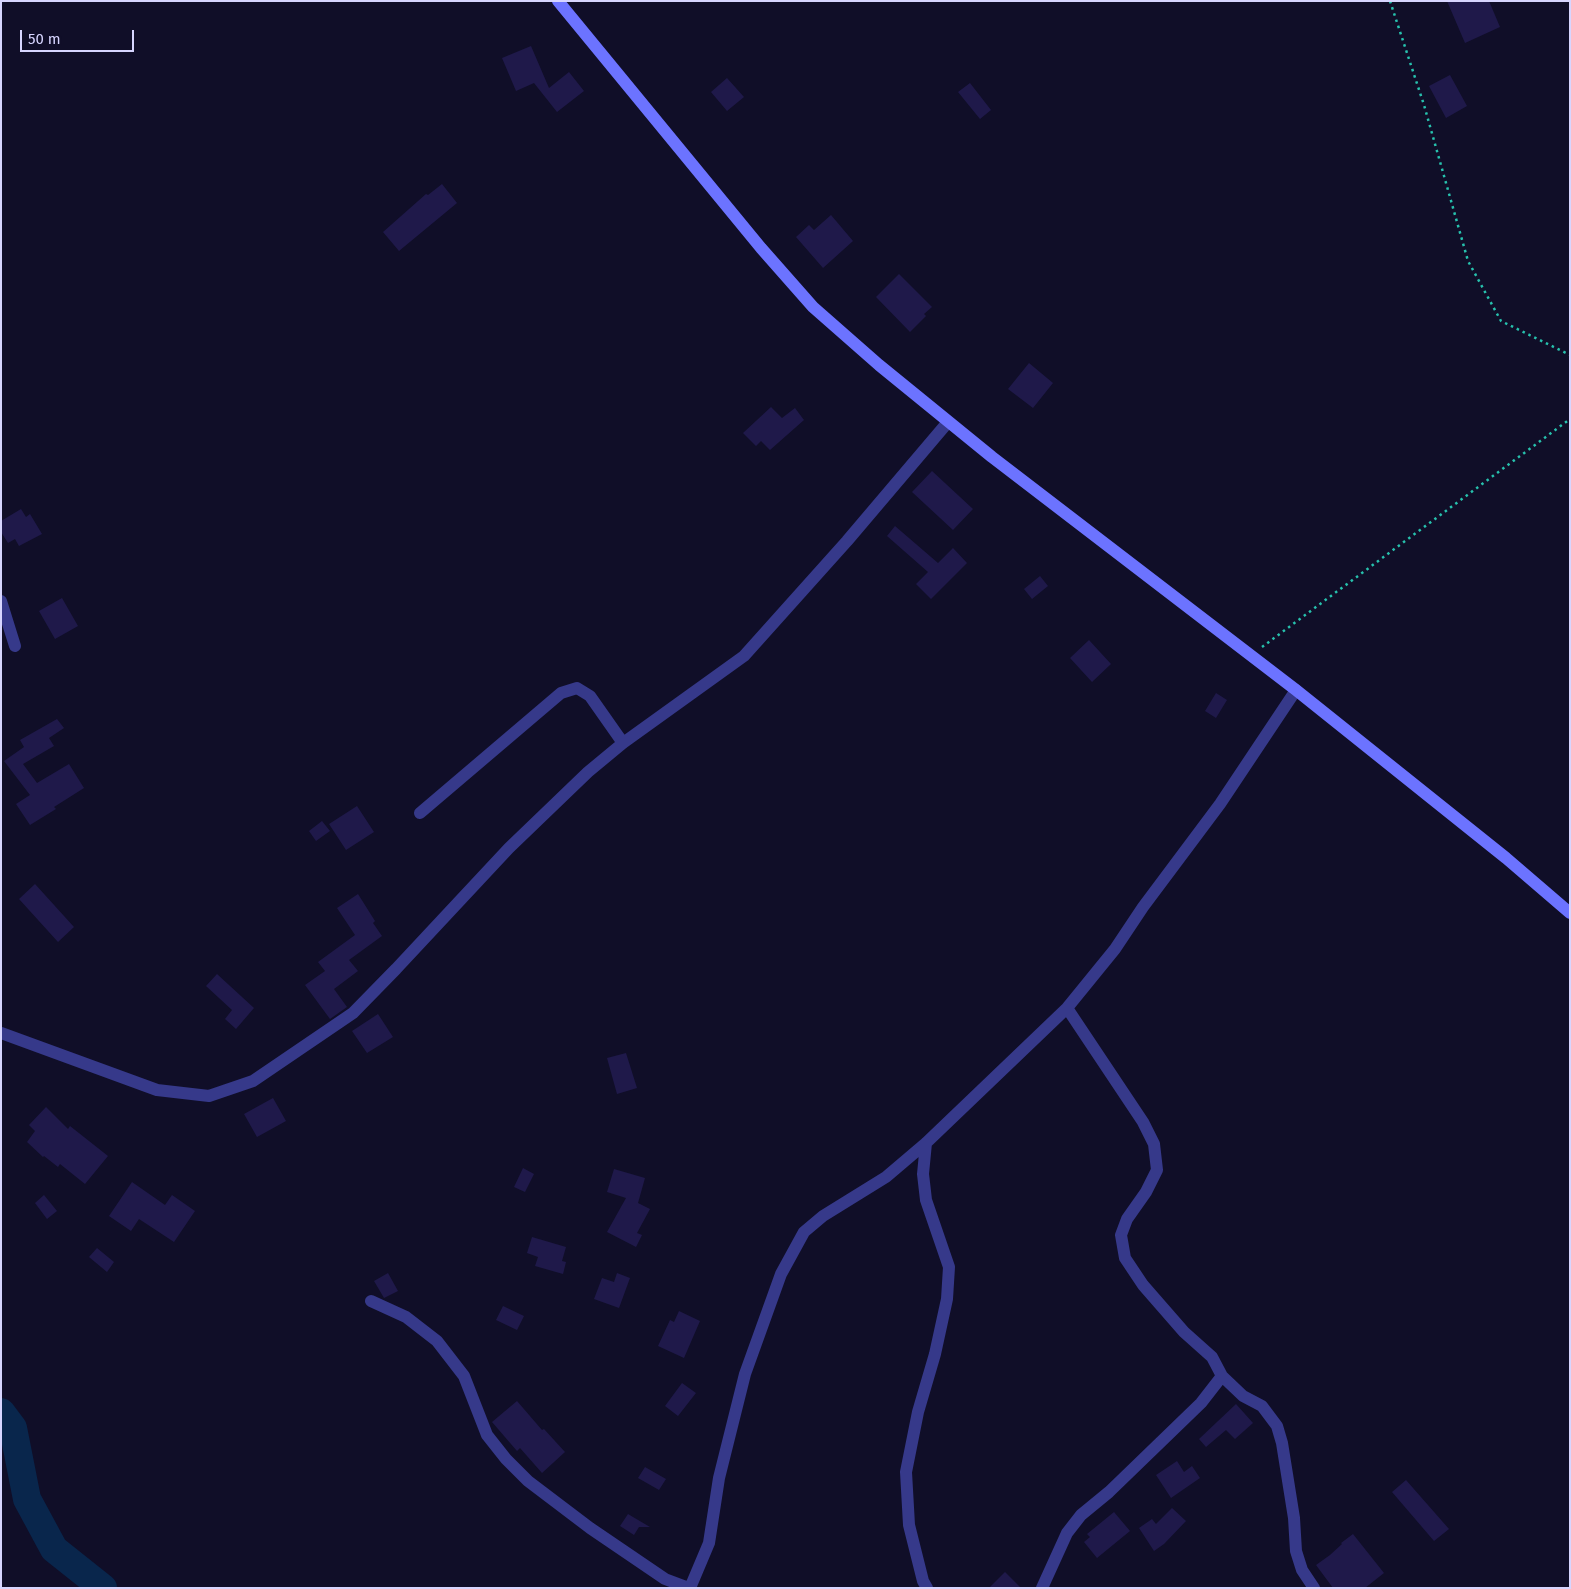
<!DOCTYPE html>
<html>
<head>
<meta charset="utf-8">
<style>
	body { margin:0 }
	#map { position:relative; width:1571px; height:1589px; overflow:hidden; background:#100e28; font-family:"Fira Sans",sans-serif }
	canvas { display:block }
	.frame { position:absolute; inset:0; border:2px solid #d7d5ff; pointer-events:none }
	.scale { position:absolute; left:20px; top:30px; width:114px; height:22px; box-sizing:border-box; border:2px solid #d7d5ff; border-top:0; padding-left:6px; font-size:15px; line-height:18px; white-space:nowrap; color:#d7d5ff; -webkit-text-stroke:4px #100e28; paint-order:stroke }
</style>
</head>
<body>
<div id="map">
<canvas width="1571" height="1589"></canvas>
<div class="frame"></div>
<div class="scale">50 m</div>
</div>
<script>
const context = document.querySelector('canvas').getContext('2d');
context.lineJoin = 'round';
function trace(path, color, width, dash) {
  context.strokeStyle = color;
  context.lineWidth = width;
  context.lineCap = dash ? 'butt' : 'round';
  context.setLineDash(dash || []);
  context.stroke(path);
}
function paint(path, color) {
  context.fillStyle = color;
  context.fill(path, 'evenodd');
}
trace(new Path2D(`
	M1,1412L13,1428L27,1499L54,1549L103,1588`), '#09264c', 28);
paint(new Path2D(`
	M1447,1H1489L1500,27L1465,43Z
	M531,46L549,88L569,72L584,91L557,112L534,83L516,91L502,58Z
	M1450,75L1467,106L1446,118L1429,86Z
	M727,78L744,97L727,111L711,92Z
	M970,83L991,110L980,119L958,92Z
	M442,184L457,203L399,251L383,232L426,194L428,195Z
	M831,215L853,241L823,268L796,237L809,225L814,230Z
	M899,274L932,307L924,314L926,316L910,332L876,297Z
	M1029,363L1053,383L1033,408L1008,389Z
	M771,407L782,418L795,408L804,420L770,450L761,441L756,446L743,433Z
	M932,471L973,509L953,530L912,492Z
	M21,509L26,517L30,514L42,534L19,546L15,539L8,543L1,532V521Z
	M895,526L938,563L953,548L967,563L931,599L916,584L928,572L887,536Z
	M1040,576L1048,586L1032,599L1024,589Z
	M62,598L78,626L55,639L39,611Z
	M1089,640L1111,664L1092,682L1070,658Z
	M1216,693L1227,700L1216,718L1205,711Z
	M57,719L64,728L49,738L54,746L23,764L37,783L69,764L84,788L54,807L56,809L30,825L16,804L30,795L4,761L24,747L20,740Z
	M357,806L374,832L346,850L329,824Z
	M322,821L330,831L316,841L309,831Z
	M35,884L74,927L58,942L19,899Z
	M358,894L375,921L373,923L382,936L349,960L358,971L334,989L347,1007L330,1019L305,985L325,971L318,962L355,935L337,908Z
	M217,974L254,1008L236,1029L225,1019L232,1010L206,986Z
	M378,1014L393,1037L367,1053L352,1031Z
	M626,1053L637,1088L617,1094L607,1058Z
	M273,1098L286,1121L257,1137L244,1114Z
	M46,1107L68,1129L70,1126L108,1156L85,1184L60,1164L58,1167L44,1156L43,1157L27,1142L35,1131L29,1125Z
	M523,1168L534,1174L525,1192L514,1187Z
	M614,1169L645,1178L638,1203L650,1209L637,1233L642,1235L636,1247L607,1232L626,1198L607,1192Z
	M132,1182L165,1205L172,1195L195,1211L174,1242L139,1219L131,1231L109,1216Z
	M44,1195L57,1211L47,1219L35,1203Z
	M532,1237L566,1247L562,1261L566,1262L563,1274L535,1266L538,1257L527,1253Z
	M97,1248L114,1262L107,1272L89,1257Z
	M388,1273L398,1291L384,1298L374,1281Z
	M617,1273L630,1278L619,1308L594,1299L602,1278L614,1282Z
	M503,1306L524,1316L517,1330L496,1320Z
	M679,1311L700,1321L684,1358L658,1346L670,1320L674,1322Z
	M682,1383L696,1393L678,1416L665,1406Z
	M517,1401L542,1430L544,1429L565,1452L542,1473L520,1448L517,1451L492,1422Z
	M1236,1404L1253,1423L1235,1439L1226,1430L1206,1447L1199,1439Z
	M1177,1461L1184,1472L1192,1466L1200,1478L1171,1498L1156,1475Z
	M645,1467L666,1479L659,1490L638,1478Z
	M1406,1480L1449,1529L1434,1541L1392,1492Z
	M1172,1508L1186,1521L1164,1544L1154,1551L1139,1528L1152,1519L1156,1524Z
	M1114,1512L1130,1531L1097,1558L1084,1542L1090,1537L1087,1534Z
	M628,1514L633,1517L650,1527H639L634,1535L620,1526Z
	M1353,1534L1384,1573L1365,1588H1333L1316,1565L1330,1555L1342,1544L1341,1543Z
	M1005,1572L1021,1588H989Z`), '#1f194a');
trace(new Path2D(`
	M1390,1L1424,105L1468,261L1501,321L1570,355
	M1262,647L1570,419`), '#27c1ad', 2.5, [2.5, 4]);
trace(new Path2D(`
	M1,601L15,646
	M420,813L561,693L577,688L590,696L623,743
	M1067,1008L1143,1122L1154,1144L1157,1170L1146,1192L1127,1219L1121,1235L1125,1258L1143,1285L1184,1332L1212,1357L1222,1376L1243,1396L1262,1406L1277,1426L1282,1443L1294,1518L1296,1551L1302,1570L1314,1588
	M1,1033L157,1090L209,1096L253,1081L353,1013L396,969L509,848L588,772L623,743L744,656L847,541L948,422
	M926,1143L923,1174L926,1200L949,1267L947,1299L935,1354L918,1412L906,1472L909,1525L923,1581L927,1588
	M371,1301L406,1317L437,1341L464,1376L487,1435L506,1459L528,1481L590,1528L665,1579L689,1588
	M690,1588L709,1543L719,1478L745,1374L781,1274L804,1232L823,1216L886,1177L926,1143L1067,1008L1115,949L1143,907L1220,804L1296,690
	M1042,1588L1067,1533L1081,1515L1109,1492L1201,1403L1222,1376`), '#36398a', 12);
trace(new Path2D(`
	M558,1L761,248L813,307L879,365L992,457L1296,690L1506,858L1570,913`), '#6c73ff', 12);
</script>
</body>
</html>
